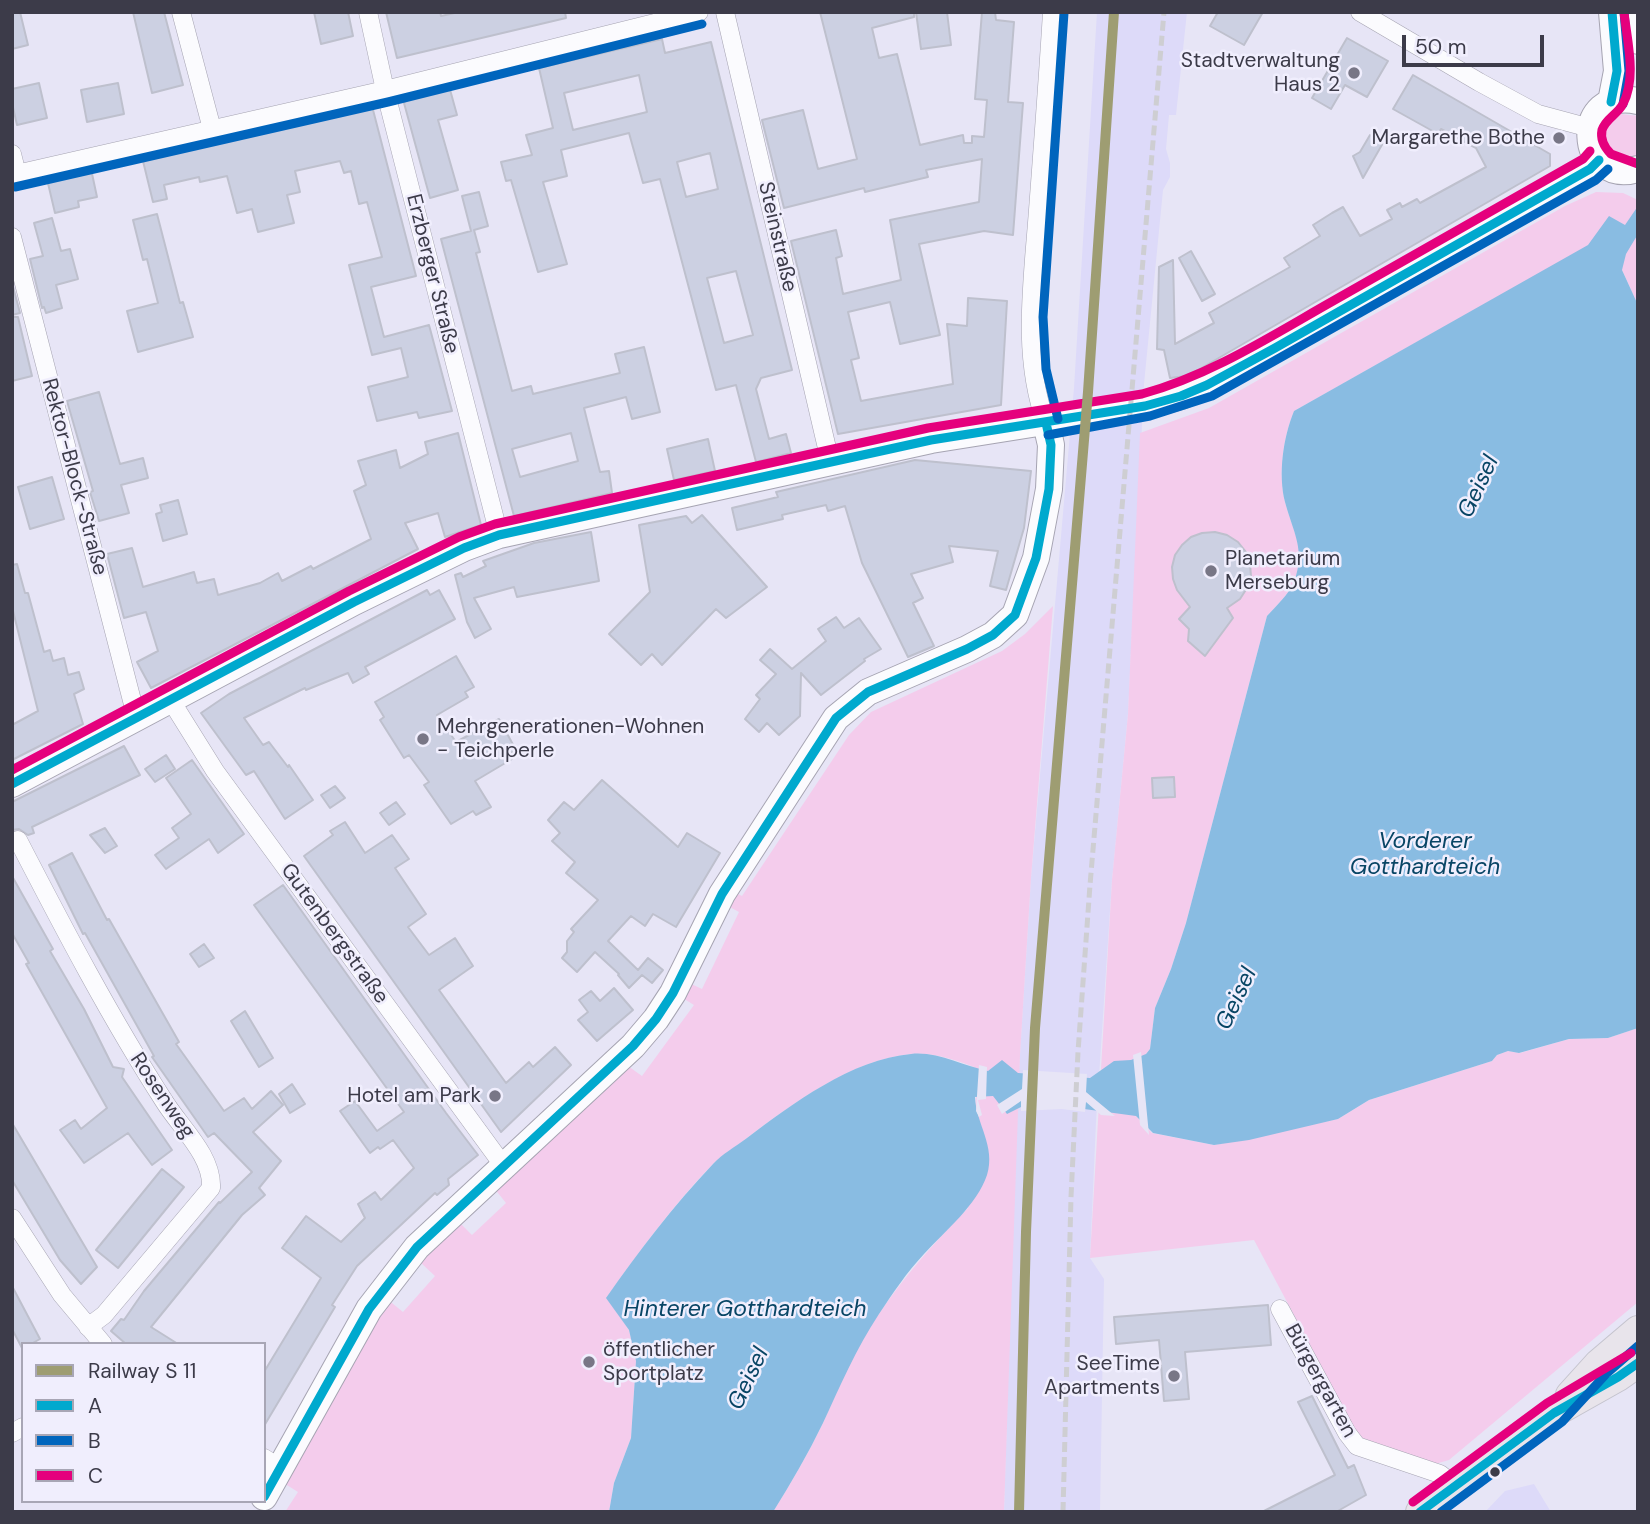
<!DOCTYPE html>
<html>
<head>
<meta charset="utf-8">
<style>
	body { margin:0 }
	#map { position:relative; width:1650px; height:1524px; overflow:hidden; background:#e7e5f6; font-family:"DM Sans",sans-serif }
	canvas { display:block }
	.frame { position:absolute; inset:0; border:14px solid #3c3b49; pointer-events:none }
	.legend { position:absolute; left:21px; top:1342px; width:245px; height:161px; box-sizing:border-box; background:#f0eefd; border:2px solid #a8a6b5; margin:0; padding:9px 12px; list-style:none; font-size:21px; color:#3c3b49 }
	.legend li { display:flex; align-items:center; gap:14px; height:35px }
	.legend b { width:35px; border:2px solid #a8a6b5 }
	.scale { position:absolute; left:1402px; top:35px; width:142px; height:32px; box-sizing:border-box; border:4px solid #3c3b49; border-top:0; padding-left:9px; font-size:21px; line-height:24px; white-space:nowrap; color:#3c3b49; -webkit-text-stroke:5px #f0eefd; paint-order:stroke }
</style>
</head>
<body>
<div id="map">
<canvas width="1650" height="1524"></canvas>
<div class="frame"></div>
<ul class="legend">
<li><b style="height:9px;background:#9e9d72"></b>Railway S 11</li>
<li><b style="height:9px;background:#00a9ce"></b>A</li>
<li><b style="height:9px;background:#0065bd"></b>B</li>
<li><b style="height:9px;background:#e5007d"></b>C</li>
</ul>
<div class="scale">50 m</div>
</div>
<script>
const context = document.querySelector('canvas').getContext('2d');
context.lineJoin = 'round';
function paint(path, color) {
  context.fillStyle = color;
  context.fill(path, 'evenodd');
}
function trace(path, color, width, dash) {
  context.strokeStyle = color;
  context.lineWidth = width;
  context.lineCap = dash ? 'butt' : 'round';
  context.setLineDash(dash || []);
  context.stroke(path);
}
function drawText(font, color, halo, rows, align = 'center') {
  context.font = font + ' "DM Sans",sans-serif';
  context.lineWidth = 5;
  context.setLineDash([]);
  context.textBaseline = 'middle';
  context.strokeStyle = halo;
  context.fillStyle = color;
  for (const [text, x, y, turn = 0] of rows) {
    context.save();
    context.translate(x, y);
    context.rotate((+turn || 0) * Math.PI / 180);
    context.textAlign = isNaN(turn) ? turn : align;
    if (halo) context.strokeText(text, 0, 0);
    context.fillText(text, 0, 0);
    context.restore();
  }
}
paint(new Path2D(`
	M1097,12H1187L1176,115H1169L1166,149L1170,163V177L1163,190L1144,384L1128,714L1112,880L1096,1122L1090,1258L1104,1279L1100,1512H1004L1016,1118L1031,878L1074,388Z
	M1534,1484L1551,1512H1485L1505,1491Z`), '#dddaf9');
paint(new Path2D(`
	M1612,113L1638,116V155L1625,160L1603,150L1600,125Z
	M1596,192L1623,193L1638,200V305L1622,270L1588,246L1294,411C1283,438 1278,474 1285,502C1293,532 1307,550 1294,582C1289,594 1276,606 1267,616L1186,923L1171,969L1155,1008L1150,1049L1146,1054L1136,1116L1152,1133L1214,1145L1338,1119L1369,1100L1492,1061L1497,1055L1508,1051L1520,1053L1569,1039L1608,1038L1638,1028V1302L1449,1460L1435,1464L1359,1437L1254,1240L1090,1258L1112,880L1128,714L1140,433L1209,408L1565,206Z
	M1053,606L1031,878L1020,1055L1004,1512H773C791,1483 808,1454 823,1423C833,1402 840,1380 851,1360C882,1302 923,1254 968,1208L978,1069C959,1060 932,1052 911,1054C853,1059 792,1104 747,1138C736,1147 723,1154 713,1164C675,1203 638,1253 607,1297L629,1330L636,1361L631,1438L614,1483L609,1512H285L298,1492L282,1482L387,1299L403,1312L435,1276L420,1262L458,1221L472,1235L506,1203L494,1188L628,1066L642,1076L694,1005L681,997L687,982L702,989L739,912L726,905L734,892L742,896L849,735L871,712L1002,651L1025,634Z`), '#f4ccec');
paint(new Path2D(`
	M1638,206V234L1626,254L1622,270L1638,305V1028L1608,1038L1569,1039L1519,1053L1508,1051L1497,1055L1492,1061L1369,1100L1338,1119L1249,1140L1214,1145L1153,1133L1136,1116L1062,1106H1023L1007,1114L993,1096L975,1097C976,1124 996,1146 987,1175C977,1205 945,1231 924,1254C907,1272 893,1293 879,1314C856,1349 840,1386 823,1423C808,1454 791,1483 773,1512H609L614,1483L631,1438L636,1361L629,1330L606,1298C638,1252 674,1205 713,1164C722,1154 735,1147 747,1138C792,1104 852,1059 911,1054C937,1051 963,1066 988,1071L1002,1060L1018,1073L1090,1078L1114,1061L1131,1060L1146,1054L1150,1049L1155,1008L1171,969L1186,923L1267,616C1276,606 1289,594 1294,582C1306,550 1293,532 1285,502C1278,474 1283,438 1294,411L1588,245L1609,216L1625,225Z`), '#89bce2');
paint(new Path2D(`
	M1141,1052L1149,1135L1140,1125L1133,1055Z
	M979,1065L987,1067L986,1099L978,1100L982,1115L979,1117L976,1111Z
	M1023,1070L1087,1074L1086,1092L1115,1116L1101,1115L1086,1102L1085,1112L1062,1109L1021,1111V1101L1002,1114L997,1105L1022,1089Z`), '#e7e5f6');
const building = new Path2D(`
	M12,12H20L28,45L12,49Z
	M133,12H164L183,85L152,93Z
	M314,12H348L353,36L321,44Z
	M386,12H440L441,16L459,12H565L566,18L397,58Z
	M820,12H914V17L872,28L879,58L897,54L920,145L963,135L964,143H972V136L984,137L987,100L975,99L982,12H995L996,20L1014,22L1008,102L1023,103L1013,235L984,231L919,244L940,335L900,344L890,302L848,312L859,358L851,360L861,401L953,384L947,324L967,326L968,298L1007,301L1001,405L838,434L791,241L836,230L842,256L836,258L843,294L901,280L890,220L979,202L982,159L926,170L928,177L865,192L864,188L784,208L762,120L803,110L818,169L857,159Z
	M916,12H947L951,45L921,49Z
	M1218,12H1263L1244,45L1210,26Z
	M1347,38L1388,61L1367,97L1345,85L1331,109L1312,98Z
	M662,39L665,53L711,42L792,370L761,378L756,389L769,439L786,434L791,453L756,462L736,385L716,390L660,179L643,183L629,133L561,150L567,176L543,182L567,264L538,272L511,180L506,181L501,162L532,155L526,135L553,128L539,68ZM639,75L647,112L573,130L564,93ZM710,153L718,189L686,197L677,162ZM736,271L753,335L724,343L707,278Z
	M1413,75L1550,154V166L1198,370L1186,376L1170,378L1164,350L1157,349L1159,267L1173,260L1175,344L1214,323L1209,313L1290,267L1284,258L1320,236L1313,225L1332,213L1343,207L1360,236L1392,219L1387,210L1400,203L1402,207L1417,199L1420,203L1486,167L1476,148L1441,129L1438,134L1393,109Z
	M39,83L47,118L17,125L12,103V89Z
	M118,83L124,114L87,122L81,90Z
	M449,86L457,115L438,120L458,190L430,198L404,103L408,98Z
	M372,106L416,276L371,287L384,337L429,325L452,411L419,418L417,412L377,421L368,387L408,377L401,348L372,355L349,265L382,257L367,202L359,204L351,171L344,173L340,161L295,171L300,192L287,195L294,223L258,232L252,209L237,213L227,176L200,182L199,177L164,185L167,199L153,202L143,161Z
	M1370,135L1383,143L1363,178L1353,156L1360,152Z
	M91,169L97,197L78,201L79,207L55,213L47,179Z
	M479,192L488,226L474,230L480,252L476,253L512,391L531,386L533,394L620,373L615,354L644,347L660,412L632,419L626,397L584,408L600,472L609,471L612,493L514,516L441,239L471,231L462,196ZM571,433L578,461L520,477L512,449Z
	M157,214L180,303L183,302L193,337L138,352L127,311L158,303L147,259L143,260L133,220Z
	M52,218L61,251L70,249L78,279L56,285L62,308L46,313L44,307L42,308L30,259L43,256L34,223Z
	M1191,251L1215,294L1202,301L1179,258Z
	M12,283L20,313L12,315Z
	M12,317H18L32,376L12,381Z
	M99,392L120,464L143,458L148,478L121,485L129,513L99,521L90,492L93,491L67,401Z
	M458,433L481,525L445,537L438,513L405,523L418,549L151,688L137,662L158,651L146,612L124,618L107,554L132,548L143,587L194,572L197,583L214,579L218,595L260,583L278,573L282,581L311,566L313,569L371,539L354,491L366,485L358,461L396,450L400,468L428,454L425,442Z
	M708,439L715,471L674,480L667,449Z
	M915,460L1031,471L1024,528L1006,590L990,586L998,551L949,546L953,562L911,574L923,598L913,603L934,646L908,657L862,563L845,506L828,511L826,505L782,515L783,519L737,530L732,508L778,497L776,492Z
	M52,477L64,519L30,529L18,487Z
	M178,500L187,534L163,541L156,514L162,512L160,505Z
	M702,515L767,587L726,618L716,609L662,665L652,654L641,665L609,634L650,592L639,525L686,516L692,523Z
	M591,532L599,581L517,597L514,587L474,598L491,629L475,638L467,622L455,575L461,573L463,577L486,566L483,561L534,543Z
	M1215,532L1227,535L1238,542L1246,552L1250,564L1251,576L1247,588L1240,599L1227,608L1233,618L1205,656L1188,641L1189,629L1179,619L1190,607L1177,590L1173,579L1172,567L1175,555L1182,545L1191,537L1202,533Z
	M17,564L25,593H28L44,652L50,650L53,661L64,658L68,675L79,672L84,689L74,694L83,724L12,760V725L38,711L12,607V565Z
	M427,590L430,595L439,590L455,619L365,667L369,674L353,683L348,673L306,690L305,688L244,718L263,745L269,742L288,767L289,765L313,800L285,819L254,771L246,775L201,713L229,694Z
	M836,617L844,628L859,618L881,649L864,659L865,661L821,695L801,673L800,716L779,735L767,723L759,732L745,719L760,699L756,695L776,674L760,660L770,649L792,669L826,641L818,629Z
	M456,656L474,687L465,692L468,697L437,715L456,742L499,719L516,750L509,754L512,759L475,781L491,807L476,815L473,811L451,824L424,785L429,782L409,755L404,758L380,720L384,717L375,702Z
	M124,746L140,775L32,827L34,833L28,835L19,829L12,830V802Z
	M166,755L175,769L155,782L145,769Z
	M192,760L244,834L218,853L209,839L166,869L155,855L179,838L172,828L191,814L166,778Z
	M1174,777L1175,797L1153,798L1152,778Z
	M602,780L678,847L687,833L720,853L676,927L653,914L645,926L631,916L608,941L638,970L648,958L663,970L652,983L642,975L629,988L618,975L619,974L595,952L577,972L562,958L567,952V941L574,932L571,929L598,900L566,873L575,862L552,841L560,833L548,820L564,802L574,810Z
	M335,786L345,798L330,808L321,795Z
	M396,802L405,814L389,825L380,813Z
	M345,822L365,853L392,835L409,859L395,868L426,914L408,927L429,955L455,938L473,966L439,990L506,1083L529,1062L533,1067L555,1047L571,1065L501,1132L304,856L333,835L330,831Z
	M105,828L117,846L105,853L90,835Z
	M72,853L107,920L109,919L179,1042L176,1044L224,1111L244,1098L252,1109L271,1091L283,1105L253,1132L281,1161L259,1188L265,1195L242,1215L151,1327L178,1344H126L111,1331L121,1319L124,1320L144,1291L219,1202L220,1203L252,1172L214,1133L208,1137L152,1057L154,1056L85,933L83,934L49,865Z
	M12,876L53,949L50,951L84,1009L113,1067L124,1069L122,1077L172,1150L152,1165L128,1133L84,1163L60,1130L75,1120L81,1129L107,1108L26,964L29,963L12,933Z
	M283,885L446,1113L478,1155L448,1179L449,1185L437,1195L435,1193L357,1266L332,1305L335,1307L264,1426V1372L321,1278L282,1248L306,1216L341,1242L365,1218L358,1204L375,1192L381,1200L414,1168L393,1140L380,1149L378,1147L370,1153L340,1111L355,1101L377,1131L404,1112L254,905Z
	M204,944L214,958L199,967L190,954Z
	M614,988L633,1010L597,1041L578,1020L588,1012L579,1000L591,991L600,1001Z
	M245,1011L273,1058L259,1067L231,1021Z
	M292,1084L305,1104L290,1113L279,1094Z
	M12,1123L97,1267L81,1284L60,1260L12,1180Z
	M162,1169L184,1187L118,1268L96,1250Z
	M12,1286L40,1339L31,1344H23L22,1348L12,1329Z
	M1268,1305L1271,1345L1185,1352L1189,1399L1164,1401L1159,1340L1116,1344L1114,1317Z
	M1312,1396L1348,1468L1354,1465L1366,1495L1336,1512H1262L1335,1475L1298,1402Z`);
paint(building, '#ccd0e2');
trace(building, '#bec0cd', 2);
const street = new Path2D(`
	M181,12L212,129
	M368,12L385,90L499,535
	M725,12L830,461
	M1360,12L1479,82L1538,114L1590,128
	M12,154L17,174
	M12,175L385,90L699,12
	M12,237L136,716
	M1046,423C1021,355 1033,280 1038,210C1043,144 1048,78 1052,12
	M170,699L215,771L503,1165
	M18,840C64,929 110,1017 164,1101C180,1127 213,1156 211,1188L104,1315L88,1327
	M12,1218L62,1295L103,1344
	M1280,1309L1347,1433L1357,1446L1440,1474L1455,1486
	M12,1433L23,1427
	M264,1458L280,1468`);
const secondary = new Path2D(`
	M1634,12L1638,41
	M1638,101C1572,86 1577,187 1638,169
	M1611,102L1617,71L1612,12
	M12,784L354,602L464,548L499,535L931,440L1145,406L1181,396L1207,385L1275,348L1590,169L1599,160
	M264,1497L369,1309L417,1247L633,1046L656,1019L673,993L722,894L836,718L868,692L967,649L993,635L1015,615L1036,558L1049,489L1051,445L1046,423`);
const primary = new Path2D(`
	M1570,1395L1598,1364L1638,1330
	M1420,1512L1554,1413L1618,1377L1638,1363`);
trace(street, '#a6a4b2', 19);
trace(secondary, '#a6a4b2', 28);
trace(primary, '#c4c3cd', 30);
trace(street, '#fbfbfe', 18);
trace(secondary, '#fbfbfe', 26);
trace(primary, '#e8e4eb', 28);
trace(new Path2D(`
	M1063,1512L1071,1197L1078,1052L1090,885L1164,12`), '#ceced2', 5, [10, 5]);
trace(new Path2D(`
	M1611,102L1617,71L1612,12
	M12,784L354,602L464,548L499,535L931,440L1145,406L1181,396L1207,385L1275,348L1590,169L1599,160
	M264,1497L369,1309L417,1247L633,1046L656,1019L673,993L722,894L836,718L868,692L967,649L993,635L1015,615L1036,558L1049,489L1051,445L1046,423
	M1420,1512L1554,1413L1618,1377L1638,1363`), '#00a9ce', 9);
trace(new Path2D(`
	M1623,104L1629,71L1624,12
	M15,187L388,102L702,24
	M1058,419L1046,369L1043,317L1064,13
	M1048,435L1150,416L1212,396L1596,180L1608,169
	M1441,1512L1562,1422L1607,1373L1638,1346`), '#0065bd', 9);
trace(new Path2D(`
	M1624,12C1627,41 1637,77 1623,104C1617,115 1606,118 1602,130C1600,140 1604,147 1611,154L1638,164
	M12,770L349,591L459,537L495,524L928,428L1142,394C1211,375 1271,336 1333,301C1416,254 1499,206 1583,159L1590,151
	M1413,1502L1547,1403L1631,1353`), '#e5007d', 9);
trace(new Path2D(`
	M1019,1512L1026,1232L1035,1028L1088,392L1114,12`), '#9e9d72', 10);
for (const [x, y, r, color] of [
	[1354,73,7,"#787686"],
	[1559,138,7,"#787686"],
	[1211,571,7,"#787686"],
	[423,739,7,"#787686"],
	[495,1096,7,"#787686"],
	[589,1362,7,"#787686"],
	[1174,1376,7,"#787686"],
	[1495,1472,6,"#3c3b49"]
]) {
  const dot = new Path2D();
  dot.arc(x, y, r, 0, 2 * Math.PI);
  context.fillStyle = color;
  context.fill(dot);
  trace(dot, '#f0eefd', 2.5);
}
drawText('21px', '#3c3b49', '#f0eefd', [
	["Stadtverwaltung",1340,61],
	["Haus 2",1340,85],
	["Margarethe Bothe",1545,138],
	["Planetarium",1225,559,"left"],
	["Merseburg",1225,583,"left"],
	["Mehrgenerationen-Wohnen",437,727,"left"],
	["- Teichperle",437,751,"left"],
	["Hotel am Park",481,1096],
	["öffentlicher",603,1350,"left"],
	["Sportplatz",603,1374,"left"],
	["SeeTime",1160,1364],
	["Apartments",1160,1388]
], 'right');
drawText('21px', '#3c3b49', '#f0eefd', [
	["Steinstraße",777,237,77],
	["Erzberger Straße",432,274,76],
	["Rektor-Block-Straße",74,477,75],
	["Gutenbergstraße",334,934,54],
	["Rosenweg",162,1096,56],
	["Bürgergarten",1320,1381,61]
]);
drawText('italic 23px', '#084565', '#f0eefd', [
	["Geisel",1479,487,-65],
	["Vorderer",1425,842],
	["Gotthardteich",1425,868],
	["Geisel",1237,999,-65],
	["Hinterer Gotthardteich",745,1310],
	["Geisel",749,1379,-65]
]);
</script>
</body>
</html>
